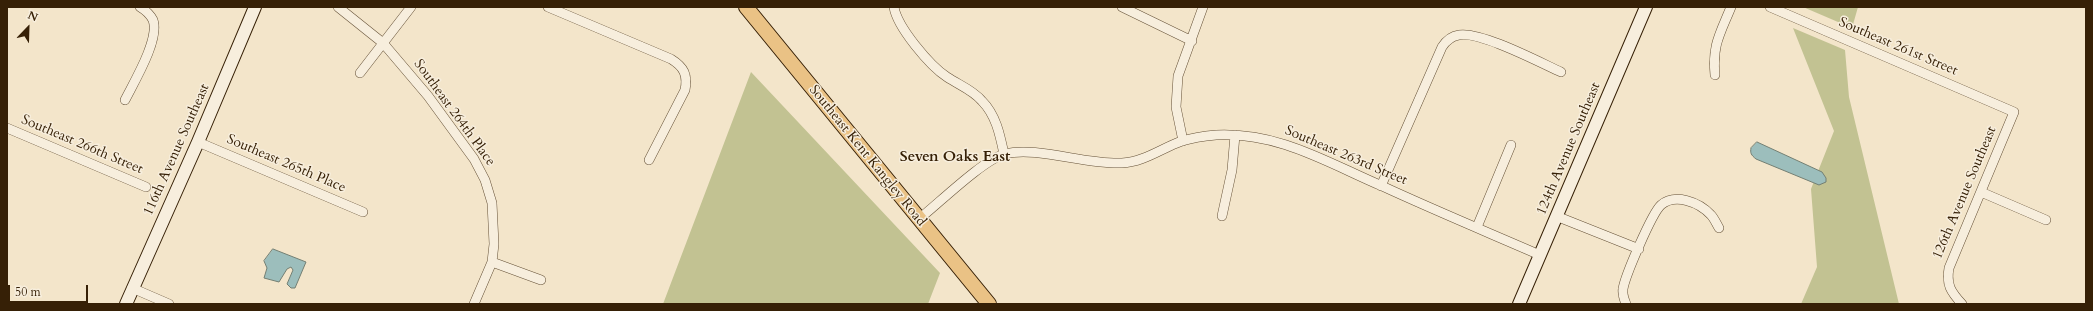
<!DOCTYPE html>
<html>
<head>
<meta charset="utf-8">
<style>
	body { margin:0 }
	#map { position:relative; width:2093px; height:311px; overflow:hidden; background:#f3e5ca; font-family:Cardo,serif }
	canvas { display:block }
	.frame { position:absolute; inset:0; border:8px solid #362006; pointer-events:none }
	.north { position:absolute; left:8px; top:8px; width:40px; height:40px; -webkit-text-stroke:3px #f7eedd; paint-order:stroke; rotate:23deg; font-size:11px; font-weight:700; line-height:16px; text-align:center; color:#362006 }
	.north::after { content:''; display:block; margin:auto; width:14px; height:18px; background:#362006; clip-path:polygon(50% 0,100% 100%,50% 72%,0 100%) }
	.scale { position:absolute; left:8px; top:285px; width:80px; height:18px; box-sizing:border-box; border:2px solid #362006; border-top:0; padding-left:5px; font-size:12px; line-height:14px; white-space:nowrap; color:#362006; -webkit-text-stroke:3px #f7eedd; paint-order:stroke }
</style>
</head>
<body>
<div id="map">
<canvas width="2093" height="311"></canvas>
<div class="frame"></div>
<div class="north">N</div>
<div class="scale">50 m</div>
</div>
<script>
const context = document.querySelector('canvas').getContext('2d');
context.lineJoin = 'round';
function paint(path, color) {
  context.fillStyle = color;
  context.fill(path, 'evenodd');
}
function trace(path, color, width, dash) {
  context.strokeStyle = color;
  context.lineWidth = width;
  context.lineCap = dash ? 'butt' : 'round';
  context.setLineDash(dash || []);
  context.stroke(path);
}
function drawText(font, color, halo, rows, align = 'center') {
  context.font = font + ' Cardo,serif';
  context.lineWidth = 3;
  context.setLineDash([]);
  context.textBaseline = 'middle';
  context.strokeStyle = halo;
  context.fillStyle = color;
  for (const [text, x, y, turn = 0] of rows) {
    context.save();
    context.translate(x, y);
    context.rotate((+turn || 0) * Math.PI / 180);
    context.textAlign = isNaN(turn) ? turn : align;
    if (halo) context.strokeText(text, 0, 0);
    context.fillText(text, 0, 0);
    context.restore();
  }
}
paint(new Path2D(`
	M1803,7H1858L1852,28Z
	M1793,28L1845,50L1849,97L1899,304H1801L1817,267L1811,189L1834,131Z
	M751,72L940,273L928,304H663Z`), '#c2c292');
const water = new Path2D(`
	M1757,142L1822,172L1826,178V182L1819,185L1756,159C1751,155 1750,153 1751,148Z
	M273,249L306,262L295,288H291L287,284L293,270L291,267L287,269L279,282L264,278L267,268L264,261Z`);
paint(water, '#9cbebc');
trace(water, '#737f73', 1);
const street = new Path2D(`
	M338,7L383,43L428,96L474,159L485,180L492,203L494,244L492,262L474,304
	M548,7L671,59C684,67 688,75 685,90L649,160
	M894,7C897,27 930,66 947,77C959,85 973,90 982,101C996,115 1000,135 1004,154
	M1122,7L1192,41
	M1770,7L2014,112L1949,268C1946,285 1951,292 1962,304
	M360,73L411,7
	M1715,75C1712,45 1720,34 1731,7
	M125,100C134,82 160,39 153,20C150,14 145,10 140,7
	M7,128L146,187
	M1183,141L1176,107L1178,76L1203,7
	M198,142L363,212
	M1381,186L1442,47C1446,41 1451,36 1459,35C1480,31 1539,62 1561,72
	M1981,192L2046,220
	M1222,216L1232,170L1235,135
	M1556,216L1639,249
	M919,219C938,204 984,159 1005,154C1036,146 1087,165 1122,163C1144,162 1162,148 1182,141C1192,138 1205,136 1216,135C1279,132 1326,162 1382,186C1434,210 1487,232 1540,255
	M1477,227L1511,145
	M492,262L541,280
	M132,288L169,304
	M1626,304C1624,299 1622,294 1623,289C1625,276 1652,213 1661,205C1675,193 1699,202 1711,215C1714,218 1716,223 1719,228`);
const secondary = new Path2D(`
	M126,304L198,142L255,7
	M1519,304L1646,7`);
const primary = new Path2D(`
	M746,7L989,304`);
trace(street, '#655137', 10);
trace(secondary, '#362006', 14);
trace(primary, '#362006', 16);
trace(street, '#f7eedd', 9);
trace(secondary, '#f7eedd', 12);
trace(primary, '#eac285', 14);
drawText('14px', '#362006', '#f7eedd', [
	["Southeast 261st Street",1898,47,23],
	["Southeast 264th Place",454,113,54],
	["Southeast 266th Street",82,145,23],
	["124th Avenue Southeast",1569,149,-67],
	["116th Avenue Southeast",177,150,-66],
	["Southeast Kent Kangley Road",867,156,51],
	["Southeast 263rd Street",1346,156,23],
	["Southeast 265th Place",286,164,23],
	["126th Avenue Southeast",1965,193,-67]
]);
drawText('bold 15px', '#362006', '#f7eedd', [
	["Seven Oaks East",955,158]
]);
</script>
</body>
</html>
